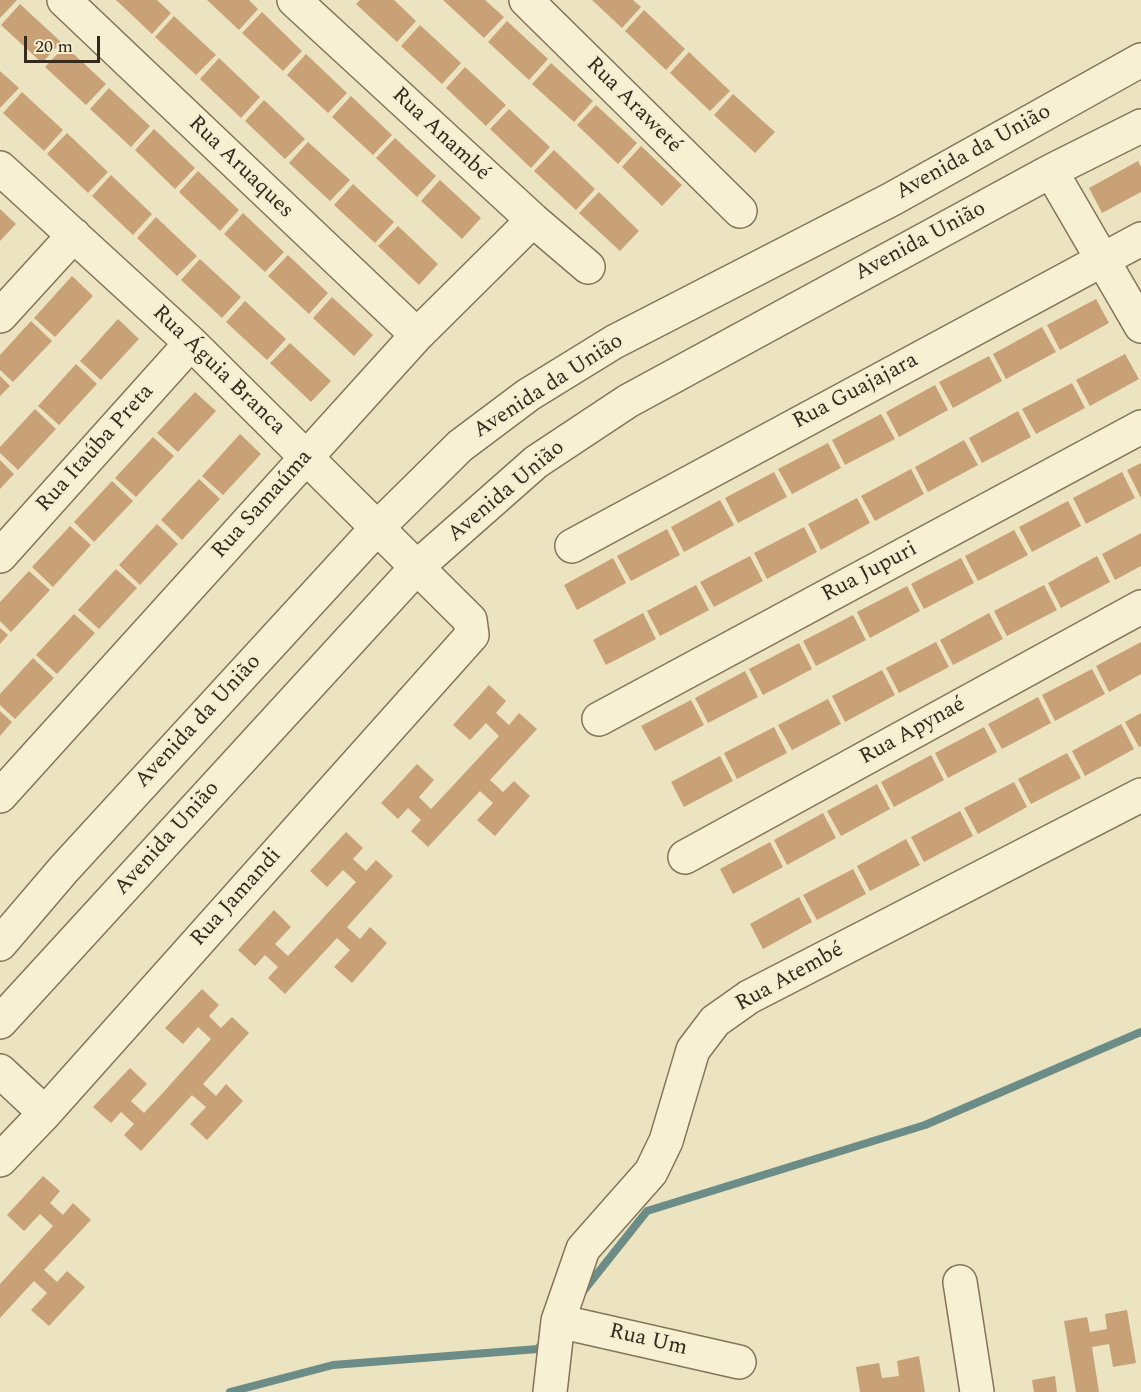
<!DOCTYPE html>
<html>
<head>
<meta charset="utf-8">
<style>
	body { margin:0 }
	#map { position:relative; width:1141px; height:1392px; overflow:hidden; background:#ece3c0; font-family:Spectral,serif }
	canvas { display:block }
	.scale { position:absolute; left:24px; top:36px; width:76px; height:27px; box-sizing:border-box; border:3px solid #352a1d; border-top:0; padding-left:8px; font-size:18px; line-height:21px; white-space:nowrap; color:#352a1d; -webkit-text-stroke:4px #f4edcf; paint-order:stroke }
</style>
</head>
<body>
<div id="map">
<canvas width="1141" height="1392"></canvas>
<div class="scale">20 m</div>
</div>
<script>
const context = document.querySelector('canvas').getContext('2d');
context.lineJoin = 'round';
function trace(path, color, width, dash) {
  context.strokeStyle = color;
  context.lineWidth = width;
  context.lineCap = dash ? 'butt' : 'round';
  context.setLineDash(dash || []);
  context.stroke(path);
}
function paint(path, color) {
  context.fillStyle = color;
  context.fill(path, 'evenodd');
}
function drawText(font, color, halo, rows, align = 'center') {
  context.font = font + ' Spectral,serif';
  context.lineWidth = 4.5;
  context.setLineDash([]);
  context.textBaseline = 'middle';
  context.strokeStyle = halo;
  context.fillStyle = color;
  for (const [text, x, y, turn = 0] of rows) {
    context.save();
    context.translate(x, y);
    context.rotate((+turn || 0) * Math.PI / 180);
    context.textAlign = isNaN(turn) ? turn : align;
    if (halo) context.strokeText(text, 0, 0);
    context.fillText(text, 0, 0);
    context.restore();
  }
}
trace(new Path2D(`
	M581,1294L647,1211L925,1125L1141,1032
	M230,1392L333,1365L538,1349L544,1341`), '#6b8c87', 8);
paint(new Path2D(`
	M0,0H17L0,18Z
	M116,0H157L171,13L152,34Z
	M207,0H249L258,9L239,30Z
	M360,0H394L416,21L397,42L356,4Z
	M443,0H485L504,17L484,38Z
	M592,0H633L641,7L622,28Z
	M20,4L61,42L42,63L1,25Z
	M644,10L685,49L666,70L625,31Z
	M262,12L302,51L283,71L242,33Z
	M174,16L216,55L196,75L155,37Z
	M507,21L548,59L529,80L488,42Z
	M420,25L461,63L442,84L401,46Z
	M65,46L106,84L86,105L45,67Z
	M689,52L730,91L710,111L670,73Z
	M306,54L347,93L328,113L287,75Z
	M219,58L260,97L241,118L200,79Z
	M551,63L593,101L574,122L532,84Z
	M465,67L506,105L486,126L446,88Z
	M0,71L19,88L0,108Z
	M109,88L150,126L131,147L90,109Z
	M22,92L63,130L44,151L3,113Z
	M733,94L775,132L755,153L714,115Z
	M351,96L392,135L373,155L332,117Z
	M264,100L305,139L285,159L245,121Z
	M596,105L637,143L618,164L577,125Z
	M509,109L550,147L531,168L490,129Z
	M154,129L195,168L175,189L135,150Z
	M67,133L108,172L88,193L47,154Z
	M395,138L436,176L417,197L376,158Z
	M308,142L350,180L330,201L289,163Z
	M641,146L682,185L662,206L622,167Z
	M554,150L595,189L576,210L534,171Z
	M1138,161L1141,167V192L1102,213L1089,188Z
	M198,171L239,210L220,231L179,192Z
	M111,175L152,214L133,235L92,196Z
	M440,180L481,218L462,239L421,201Z
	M353,184L394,222L375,243L334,205Z
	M599,192L639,231L620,251L579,213Z
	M0,209L16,224L0,241Z
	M243,213L284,252L265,272L224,234Z
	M156,217L197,256L177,276L137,238Z
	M398,226L438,264L419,285L378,246Z
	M288,255L328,293L309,314L268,276Z
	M200,259L241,297L222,318L181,280Z
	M72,276L93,296L55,337L34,318Z
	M332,297L373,335L354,356L313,318Z
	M1096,299L1109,323L1060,350L1047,325Z
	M245,301L286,339L267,360L226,322Z
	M118,319L139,339L101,380L80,361Z
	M31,321L52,341L13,382L0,370V355Z
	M1042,327L1056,352L1006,379L993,354Z
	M290,343L331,381L311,402L270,363Z
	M1125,354L1139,379L1090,406L1076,380Z
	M989,356L1002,381L953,408L939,382Z
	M76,364L97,384L59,425L38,406Z
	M0,376L10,386L0,396Z
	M1072,383L1085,408L1036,434L1022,409Z
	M935,385L948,410L899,437L886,412Z
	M195,392L216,411L178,452L157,433Z
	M35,409L56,429L18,470L0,453V447Z
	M1018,411L1031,437L982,463L969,438Z
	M881,414L895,439L845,465L832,440Z
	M240,434L261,454L223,495L202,476Z
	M153,437L174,456L136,497L115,478Z
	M964,440L978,465L928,492L915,467Z
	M828,443L841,468L792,494L778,469Z
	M0,460L14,474L0,489Z
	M1141,463V498L1127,470Z
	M911,469L924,494L875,521L861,496Z
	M774,472L787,497L738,523L725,498Z
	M1122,472L1135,498L1086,524L1073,498Z
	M199,479L220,499L182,540L161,520Z
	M112,481L133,501L94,542L74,522Z
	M857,498L870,523L821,550L808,524Z
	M720,500L734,525L684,552L671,527Z
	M1068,501L1081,526L1032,552L1019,527Z
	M157,524L178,544L140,585L119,565Z
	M70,526L91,545L53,587L32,567Z
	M804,527L817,552L767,579L754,553Z
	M667,529L680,555L631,581L617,556Z
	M1014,530L1028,555L978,581L965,556Z
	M1141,533V566L1115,580L1102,554Z
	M750,556L763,581L714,607L700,582Z
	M1097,556L1110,582L1061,608L1048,583Z
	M613,558L626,583L577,610L564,585Z
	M961,558L974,583L924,609L911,584Z
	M116,569L137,588L99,629L78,610Z
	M29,571L50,590L11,632L0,621V602Z
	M696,585L709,610L660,636L647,611Z
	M1044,585L1057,610L1007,636L994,611Z
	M907,586L920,611L870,638L857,612Z
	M643,613L656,639L606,665L593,640Z
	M989,613L1003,639L953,665L940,640Z
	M74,614L95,633L57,674L36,655Z
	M853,615L866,640L816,666L803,641Z
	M0,628L8,635L0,644Z
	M936,642L949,667L899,693L886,668Z
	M1141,642V674L1109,692L1096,666Z
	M799,643L812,669L763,695L749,669Z
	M33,658L54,678L15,719L0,705V694Z
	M1092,669L1105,694L1055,721L1042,695Z
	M882,670L895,695L845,722L832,696Z
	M745,671L758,697L708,723L695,698Z
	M489,685L506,701L496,713L509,725L519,713L537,729L490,780L503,792L514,781L530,796L495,836L477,820L493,803L480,791L428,847L411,831L421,820L408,808L398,819L381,803L417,764L434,780L419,797L431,809L447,792L499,736L486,723L470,740L453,725Z
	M1038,697L1051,723L1002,749L988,724Z
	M828,699L841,724L792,750L778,725Z
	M691,700L704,725L655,751L641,726Z
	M0,711L12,722L0,736Z
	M1141,713V746L1139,747L1125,722Z
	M1121,724L1134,749L1085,776L1072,751Z
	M774,727L787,753L737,779L724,753Z
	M984,727L997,752L948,778L935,753Z
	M1067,753L1081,778L1031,804L1018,779Z
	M931,755L944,780L894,807L881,782Z
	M720,756L733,781L684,807L671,782Z
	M1014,782L1027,807L978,834L964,808Z
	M877,784L890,809L841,836L827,811Z
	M960,811L973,836L924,862L911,837Z
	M823,813L836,838L787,865L774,840Z
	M346,832L363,848L353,859L366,871L376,860L393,876L347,927L360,939L370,927L387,943L352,983L334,967L350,950L337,938L285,994L268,978L278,967L265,955L255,966L238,950L274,910L291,927L275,944L288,956L304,939L356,882L343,870L327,887L310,871Z
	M906,839L920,865L870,891L857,866Z
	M770,842L783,867L733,894L720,869Z
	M853,869L866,894L817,920L803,895Z
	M799,897L812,922L763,949L750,924Z
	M202,989L219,1005L209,1016L221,1028L232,1017L249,1033L203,1084L216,1096L226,1084L243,1101L207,1140L190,1124L206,1107L192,1095L141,1151L124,1135L134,1124L121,1112L111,1123L93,1107L130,1068L147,1084L131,1101L144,1113L160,1096L211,1039L198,1027L183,1044L165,1028Z
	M43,1176L60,1191L50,1203L63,1215L73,1203L91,1220L44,1270L57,1282L67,1271L85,1287L49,1326L31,1310L47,1293L34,1281L0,1318V1284L53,1226L40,1214L24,1231L7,1215Z
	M1127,1310L1136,1363L1113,1367L1109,1344L1092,1347L1099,1392H1076L1064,1321L1087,1317L1090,1332L1107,1329L1105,1314Z
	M919,1356L925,1392H860L856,1367L879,1363L882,1378L899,1376L897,1361Z
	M1055,1376L1057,1392H1034L1032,1380Z`), '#c9a177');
const minor = new Path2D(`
	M64,0L417,335
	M294,0L533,220L588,267
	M526,0L740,211
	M0,168L191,343L470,620L472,635L45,1113L0,1160
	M1051,171L1141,326
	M0,316L74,235
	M572,546L1141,239
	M0,556L191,343
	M599,719L1141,427
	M0,796L417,335L533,220
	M685,857L1141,607
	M0,944L64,869L377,528L460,446L528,395L614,342L892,199L1141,60
	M0,1022L417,567L536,462L628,401L1051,171L1141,126
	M0,1071L45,1113
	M960,1282L977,1392
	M558,1321L739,1362
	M550,1392L558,1321L583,1249L651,1172L666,1141L693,1050L715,1021L749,997L1141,795`);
trace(minor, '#857459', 36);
trace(minor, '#f7f0d3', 33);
drawText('22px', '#352a1d', '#f4edcf', [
	["Rua Araweté",633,106,45],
	["Rua Anambé",440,135,43],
	["Avenida da União",974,153,-29],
	["Rua Aruaques",240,168,44],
	["Avenida União",921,242,-28],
	["Rua Águia Branca",218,371,44],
	["Avenida da União",549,387,-33],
	["Rua Guajajara",856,392,-28],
	["Rua Itaúba Preta",96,449,-48],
	["Avenida União",507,492,-40],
	["Rua Samaúma",263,505,-48],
	["Rua Jupuri",870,573,-28],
	["Avenida da União",199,722,-47],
	["Rua Apynaé",913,732,-29],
	["Avenida União",168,839,-48],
	["Rua Jamandi",237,898,-48],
	["Rua Atembé",790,978,-29],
	["Rua Um",648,1341,13]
]);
</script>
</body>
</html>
